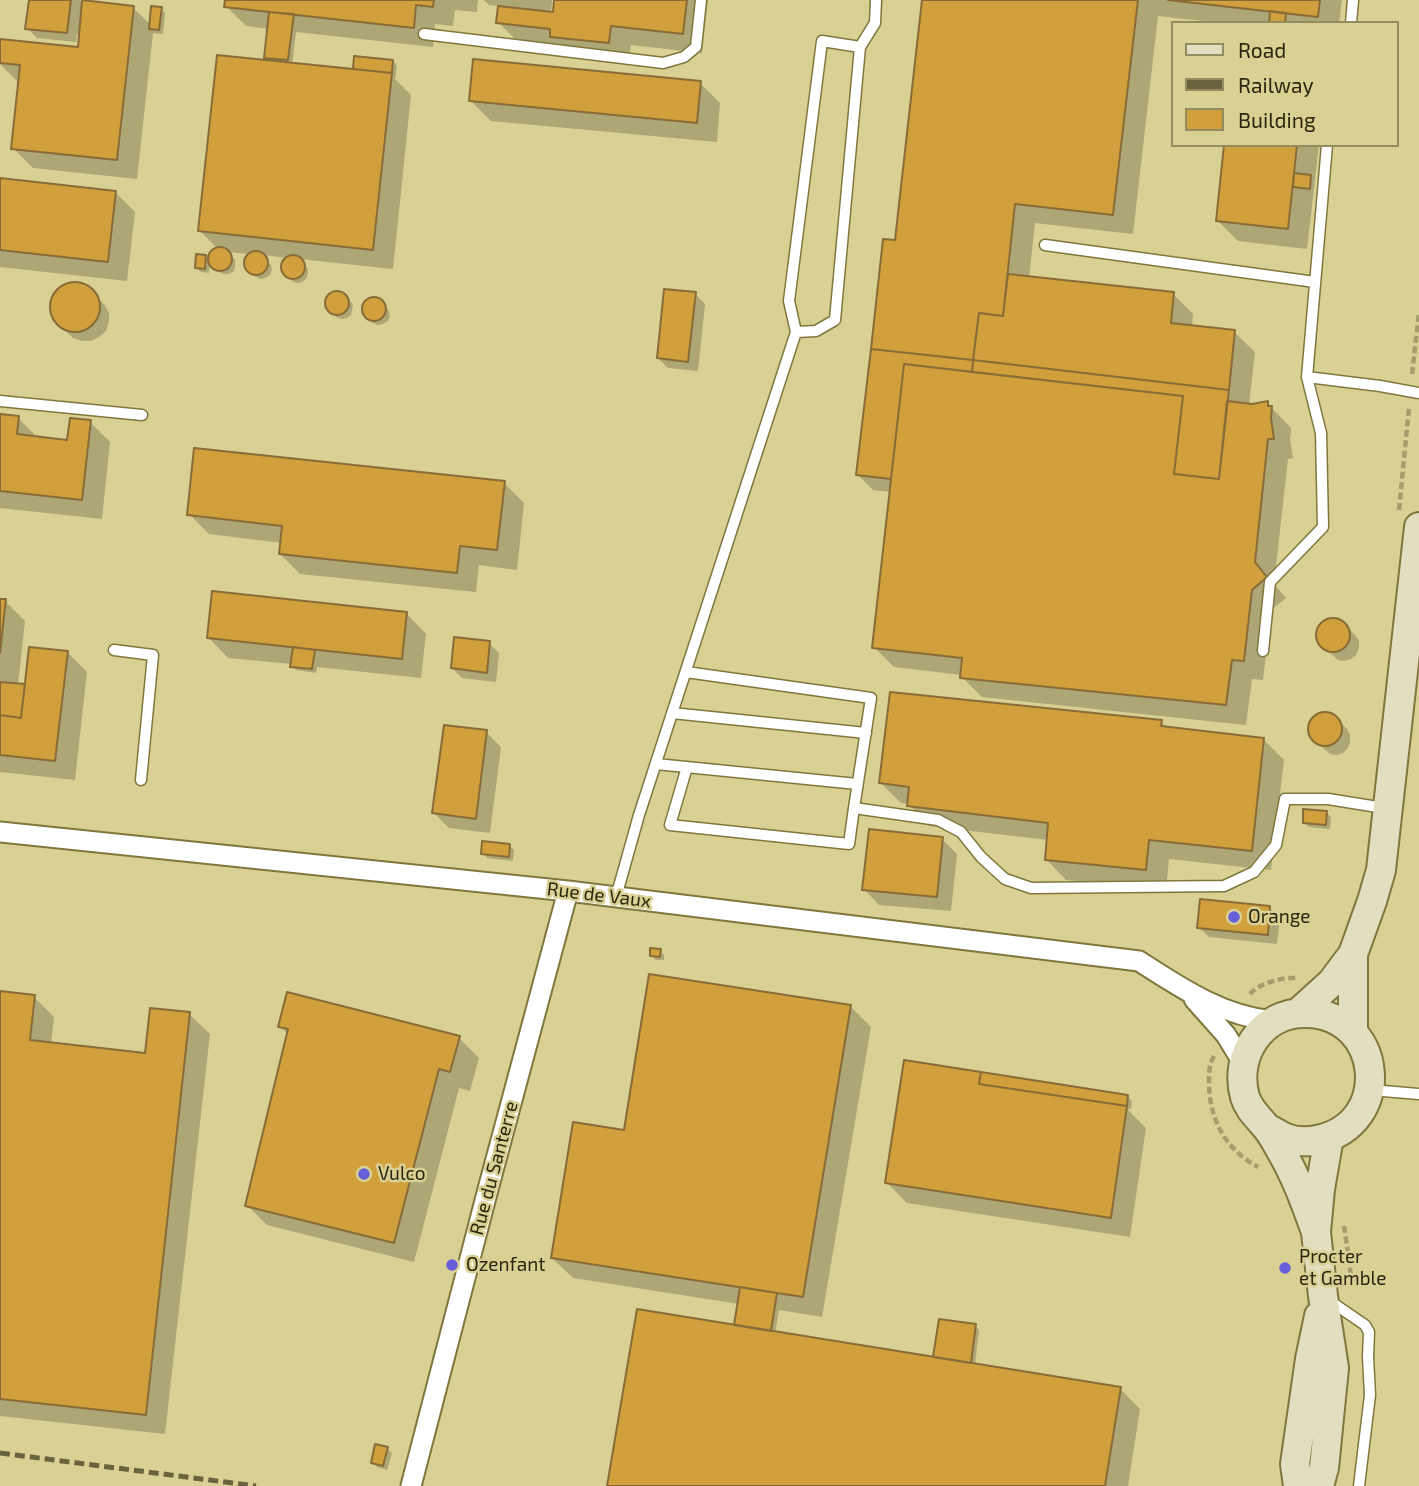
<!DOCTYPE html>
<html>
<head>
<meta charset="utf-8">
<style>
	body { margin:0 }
	#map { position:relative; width:1419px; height:1486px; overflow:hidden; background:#d9d094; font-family:"Exo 2",sans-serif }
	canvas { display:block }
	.legend { position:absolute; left:1171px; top:21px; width:228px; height:126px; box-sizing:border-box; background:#d9d094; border:2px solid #938c5e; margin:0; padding:9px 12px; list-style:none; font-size:21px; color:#2a270e }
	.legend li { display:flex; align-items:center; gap:14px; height:35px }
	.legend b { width:35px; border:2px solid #938c5e }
</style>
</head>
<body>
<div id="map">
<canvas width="1419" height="1486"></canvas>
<ul class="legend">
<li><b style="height:9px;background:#e2dec0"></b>Road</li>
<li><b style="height:9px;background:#69643e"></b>Railway</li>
<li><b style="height:19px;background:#d19f3b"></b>Building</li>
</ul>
</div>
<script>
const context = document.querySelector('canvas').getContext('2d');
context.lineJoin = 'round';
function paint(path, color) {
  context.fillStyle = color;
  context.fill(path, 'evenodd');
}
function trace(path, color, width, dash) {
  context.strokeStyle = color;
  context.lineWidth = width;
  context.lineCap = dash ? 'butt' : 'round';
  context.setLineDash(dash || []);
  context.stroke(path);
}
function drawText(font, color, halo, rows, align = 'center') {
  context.font = font + ' "Exo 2",sans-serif';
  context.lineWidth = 5;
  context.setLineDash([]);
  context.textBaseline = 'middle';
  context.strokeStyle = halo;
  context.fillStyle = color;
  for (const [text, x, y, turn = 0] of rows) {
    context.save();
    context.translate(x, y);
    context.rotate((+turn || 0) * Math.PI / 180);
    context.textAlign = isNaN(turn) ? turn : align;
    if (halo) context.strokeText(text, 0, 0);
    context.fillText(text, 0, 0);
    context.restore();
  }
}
paint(new Path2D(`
	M30,0H80L81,2L133,8L151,25L161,9L165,13L163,34L153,33L137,179L33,168L13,148L20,82H18L0,64V41L79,49L81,35L77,34L76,42L37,38L27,28Z
	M227,0H478L477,12L455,10L453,26L435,24L433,47L296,32L292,65L358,72L393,61L397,66L395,79L411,95L393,269L299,259L308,269V274L306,279L302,282L297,283L292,281L283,271L282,266L288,258L263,255L271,265L272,270L270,275L265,278L260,279L255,276L247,267L246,262L249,254L228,252L235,260V266L234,271L229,274H224L219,272L210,262L209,273L201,272L196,267L205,257L208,260L211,252L217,248L200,231L272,63L266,57L269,29L246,26L226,6Z
	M484,0H552L551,13L554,14L556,0H708L702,53L631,45L629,63L518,42L498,22L500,6L489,5Z
	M924,0H1342L1339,23H1221L1158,16L1133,234L1035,223L1029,278L1173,294L1193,314L1192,327L1234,332L1255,352L1249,405L1267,403L1291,428L1290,439L1293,458L1288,459L1274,584L1286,598L1271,610L1263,680L1252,679L1246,725L982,697L962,677V675L894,667L874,647L891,492L873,490L858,475L897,242Z
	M700,83L720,103L717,142L491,121L471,101Z
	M1226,145H1319L1307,249L1238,241L1218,221Z
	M0,180L115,192L135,212L127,281L0,267Z
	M69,284H78L87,288L104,304L109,313V322L106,331L99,337L91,341H82L73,338L55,321L51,313V303L54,295L61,288Z
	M333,293H339L344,295L353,304L351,315L347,318L342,319L336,317L328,307L327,301L329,297Z
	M695,294L705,304L698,371L668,368L658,358Z
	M370,299H375L380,301L389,311L390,316L388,321L383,324L378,325L373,323L364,313V308L366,302Z
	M0,416L18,418L39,439L68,442L90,422L110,442L102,519L0,508Z
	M504,483L524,503L517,570L479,565L476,592L300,574L280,554L282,543L209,534L189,514Z
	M0,600L5,601L25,621L18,685L27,686L67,652L87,672L75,780L0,772Z
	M406,613L426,634L421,678L317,667L316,673L296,670L292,664L228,658L208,637Z
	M1332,619L1339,620L1344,624L1355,635L1359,641V648L1356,655L1351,659L1344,661L1338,660L1321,645L1318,639V632L1320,626L1325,621Z
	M489,643L499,653L496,682L462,678L452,668Z
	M1323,714H1330L1336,718L1347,729L1350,735V742L1348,748L1343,753L1337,755L1330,754L1314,740L1311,734L1310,727L1312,720L1317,716Z
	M1161,722L1168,729L1264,740L1284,760L1271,870L1169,859L1166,889L1066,880L1046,859L1048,840L929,826L909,804L901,803L881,783Z
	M486,732L501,747L490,833L449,828L434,813Z
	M1326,812L1331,817L1330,829L1309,827L1304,823Z
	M942,839L957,854L951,911L879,905L864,889Z
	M509,845L514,850L513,861L487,858L483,853Z
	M1270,908L1280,918L1277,944L1209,937L1199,927Z
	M660,951L664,955V960H656L651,955Z
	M0,993L34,997L54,1017L51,1044L147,1055L189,1014L210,1034L165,1434L0,1416Z
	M851,1007L871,1027L822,1317L779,1310L775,1333L935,1359L975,1326L979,1330L975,1365L1120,1389L1140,1409L1128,1486H608L739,1327V1304L573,1278L552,1258L625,1132Z
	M280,1026L459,1038L479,1058L470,1091L459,1088L414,1262L267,1225L247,1205L288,1034Z
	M1127,1096L1132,1101L1131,1109H1127L1146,1128L1130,1237L907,1203L887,1183Z
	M387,1449L392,1453L387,1470L377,1467L373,1462Z`), '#0003');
const building = new Path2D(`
	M29,0H71L67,33L25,29Z
	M82,0L134,6L117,160L11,149L20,65L0,63V39L78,47Z
	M225,0H434L433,7L416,5L414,28L224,7Z
	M554,0H687L683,34L611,26L609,43L550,37V29L496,23L498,6L553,12Z
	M922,0H1138L1113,215L1015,204L1003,316L979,313L973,360L871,349L883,239L895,240Z
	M1168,0H1320L1318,17Z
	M151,6L162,7L159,30L149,29Z
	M1270,11L1286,13L1285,23H1269Z
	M269,12L294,14L288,60L264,58Z
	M217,55L392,73L373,250L198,231Z
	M354,56L393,60L392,73L353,69Z
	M473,59L701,81L697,123L469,101Z
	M1224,145H1297L1288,229L1216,221Z
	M1294,173L1311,175L1310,189L1293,187Z
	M0,178L116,191L108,262L0,250Z
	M208 259a12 12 0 1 1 24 0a12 12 0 1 1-24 0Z
	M244 263a12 12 0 1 1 24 0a12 12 0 1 1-24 0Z
	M196,254L206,255L205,269L195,268Z
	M281 267a12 12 0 1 1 24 0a12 12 0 1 1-24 0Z
	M1008,274L1174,292L1171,323L1235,330L1229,390L973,360L979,313L1003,316Z
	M50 307a25 25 0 1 1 50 0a25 25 0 1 1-50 0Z
	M664,289L696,292L688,362L657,358Z
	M325 303a12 12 0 1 1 24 0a12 12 0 1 1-24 0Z
	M362 309a12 12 0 1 1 24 0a12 12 0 1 1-24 0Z
	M871,349L973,360L972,372L904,364L891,479L856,475Z
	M973,360L1229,390L1219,479L1174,474L1183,396L972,372Z
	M904,364L1183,396L1174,474L1219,479L1227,401L1252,404L1268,401V406H1272L1271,418L1274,439H1268L1255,562L1267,577L1252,590L1244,661L1232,660L1226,705L960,678L962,658L872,648Z
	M0,414L19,416L17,434L67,440L70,418L91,420L82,500L0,491Z
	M194,448L505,481L497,550L460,546L457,573L279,554L282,526L187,515Z
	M212,591L407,612L402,659L207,638Z
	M0,599H6L0,653Z
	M1316 635a17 17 0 1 1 34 0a17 17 0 1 1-34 0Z
	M454,637L490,641L487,673L451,668Z
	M29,647L68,651L55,761L0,755V715L21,718Z
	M293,647L315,650L312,669L290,667Z
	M0,682L25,684L21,718L0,715Z
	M890,692L1162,720L1161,726L1264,738L1252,851L1149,840L1146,870L1045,860L1048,823L907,806L909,787L879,783Z
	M1308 729a17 17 0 1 1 34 0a17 17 0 1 1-34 0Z
	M444,725L487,730L476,819L432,813Z
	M1303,809L1327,811L1326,825L1303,823Z
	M869,829L943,837L937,897L862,890Z
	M482,841L510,844L509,857L481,854Z
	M1200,899L1270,906L1268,935L1197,928Z
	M650,948L661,949L660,957L650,956Z
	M649,974L851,1005L803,1297L551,1258L573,1122L624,1130Z
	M0,991L35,995L30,1040L145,1053L150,1008L190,1012L146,1415L0,1399Z
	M287,992L460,1036L450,1072L439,1069L394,1243L245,1206L288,1029L278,1027Z
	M904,1060L981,1072L979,1084L1127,1106L1111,1218L885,1183Z
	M981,1072L1128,1095L1127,1106L979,1084Z
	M740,1287L777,1293L771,1331L734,1325Z
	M637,1309L1121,1387L1105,1486H607Z
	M939,1319L976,1324L971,1363L933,1357Z
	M375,1444L388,1447L383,1466L371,1463Z`);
paint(building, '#d19f3b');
trace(building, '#886c37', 2);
const service = new Path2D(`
	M1351,23L1353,0
	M424,34L663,63L684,57L696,47L701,0
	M860,47L875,23L876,0
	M1327,145L1307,377L1380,386L1419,393
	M1045,245L1315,282
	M0,401L142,415
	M114,650L153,655L141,780
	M1263,651L1270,582L1323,527L1321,433L1307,377
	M686,672L871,698L854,808L938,820L961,832L981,857L1005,879L1031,888L1224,886L1254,872L1276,845L1285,799H1328L1384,808
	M672,713L866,733
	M656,764L857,784
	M687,767L670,825L849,844L854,808
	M616,897L639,815L796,332L789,301L822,41L860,47L835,320L816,331L796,332
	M1371,1090L1419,1094
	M1330,1301L1365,1325L1369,1332L1368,1357L1370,1395L1359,1486`);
const minor = new Path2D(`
	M0,832L568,891L1139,961C1181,988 1222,1016 1273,1021
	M1194,999L1226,1035L1243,1063
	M411,1486L487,1193L568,891`);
const secondary = new Path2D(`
	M1299,1012L1332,982L1353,954
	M1353,1031V954L1372,901L1381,870L1419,527
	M1267,1128C1273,1131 1280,1136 1286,1138C1296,1142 1307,1142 1317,1140C1394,1125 1384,1015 1307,1013C1262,1011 1233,1056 1245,1097C1249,1110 1258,1117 1266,1127C1272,1134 1276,1142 1280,1149C1296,1176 1306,1204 1316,1232
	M1298,1486L1295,1464L1310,1359L1319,1316
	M1319,1486L1324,1468L1334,1368L1323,1296L1316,1232L1320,1189L1329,1137`);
trace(service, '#7f773d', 13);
trace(minor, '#7f773d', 23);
trace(secondary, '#7f773d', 32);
trace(new Path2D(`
	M1412,374L1419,313
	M1399,510L1409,408
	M1250,994C1259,983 1283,977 1297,978
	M1214,1056C1209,1064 1209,1073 1209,1082C1209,1119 1225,1149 1258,1167
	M1344,1226L1350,1266L1351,1287`), '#a49d6c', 4.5, [7, 3.5]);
trace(service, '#fff', 10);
trace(minor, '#fff', 19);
trace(secondary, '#e2dec0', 28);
trace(new Path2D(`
	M0,1453L256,1486`), '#69643e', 5, [10, 5]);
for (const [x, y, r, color] of [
	[1234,917,7,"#665fd9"],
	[364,1174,7,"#665fd9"],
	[452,1265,7,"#665fd9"],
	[1285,1268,7,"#665fd9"]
]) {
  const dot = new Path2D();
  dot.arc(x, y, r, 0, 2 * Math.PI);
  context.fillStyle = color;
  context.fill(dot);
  trace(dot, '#d9d094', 2.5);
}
drawText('19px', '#2a270e', '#d9d094', [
	["Rue de Vaux",599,895,7],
	["Rue du Santerre",494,1168,-75]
]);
drawText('19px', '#2a270e', '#d9d094', [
	["Orange",1248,917],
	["Vulco",378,1174],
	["Procter",1299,1257],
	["et Gamble",1299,1279],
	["Ozenfant",466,1265]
], 'left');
</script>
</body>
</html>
